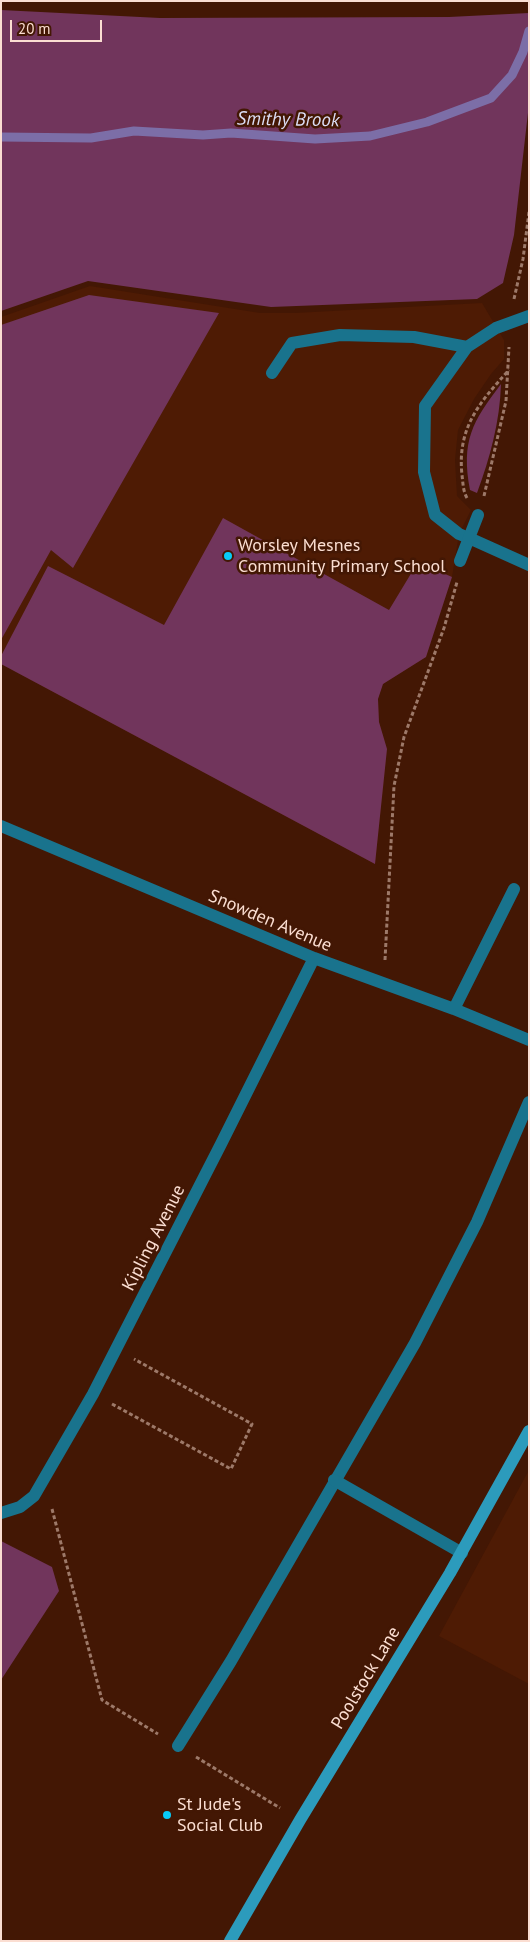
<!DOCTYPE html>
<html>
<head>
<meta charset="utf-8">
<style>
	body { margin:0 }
	#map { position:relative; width:530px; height:1942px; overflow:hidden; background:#431704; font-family:"PT Sans",sans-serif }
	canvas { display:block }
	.frame { position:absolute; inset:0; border:2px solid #fbded2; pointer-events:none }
	.scale { position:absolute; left:10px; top:20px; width:92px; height:22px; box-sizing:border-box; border:2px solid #fbded2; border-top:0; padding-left:6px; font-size:15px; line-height:18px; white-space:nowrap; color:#fbded2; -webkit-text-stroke:4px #431704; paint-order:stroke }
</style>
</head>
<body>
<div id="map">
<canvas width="530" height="1942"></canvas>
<div class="frame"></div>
<div class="scale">20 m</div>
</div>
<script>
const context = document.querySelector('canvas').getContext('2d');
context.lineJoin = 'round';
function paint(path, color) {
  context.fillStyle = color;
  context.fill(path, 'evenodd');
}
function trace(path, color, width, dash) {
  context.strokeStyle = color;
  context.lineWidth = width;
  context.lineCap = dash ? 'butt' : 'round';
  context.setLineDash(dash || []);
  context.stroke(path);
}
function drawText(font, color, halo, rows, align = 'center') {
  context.font = font + ' "PT Sans",sans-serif';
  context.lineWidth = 5;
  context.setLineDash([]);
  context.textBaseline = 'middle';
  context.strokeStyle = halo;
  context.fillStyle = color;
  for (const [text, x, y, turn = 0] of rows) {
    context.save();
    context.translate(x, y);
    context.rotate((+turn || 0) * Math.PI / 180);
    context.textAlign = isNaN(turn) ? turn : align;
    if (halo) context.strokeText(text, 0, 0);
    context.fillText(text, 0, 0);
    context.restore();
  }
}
paint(new Path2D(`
	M90,286L260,313H295L482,303L504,340V359L491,374L474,399L458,430L455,460L457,496L471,510L459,534L452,577L426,657L383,684L378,699L379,722L387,749L375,864L1,664V317Z
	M529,1470V1684L439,1636Z`), '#4e1b04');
paint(new Path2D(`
	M1,10L160,18L449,17L529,13V104L514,235L503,283L477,299L271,307L88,281L1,311Z
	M89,295L219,313L73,568L51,550L1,640V325Z
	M501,384C500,421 490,458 477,493L470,490C461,441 472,422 501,384Z
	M223,518L389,610L418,562L452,577L426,657L383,684L378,699L379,722L387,749L375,864L1,664V656L48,566L164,625Z
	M1,1541L52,1567L59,1591L1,1680Z`), '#71355c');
trace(new Path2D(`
	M1,137L91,138L134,131L203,135L231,133L315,139L370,136L427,122L491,98L512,75L523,52L529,31`), '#7c6ea7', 9);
trace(new Path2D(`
	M514,299L523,259L529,212
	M484,496L506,401L509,347
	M467,498C463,491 463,483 462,475C457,428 479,403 509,370
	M385,960L394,786L404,737L444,628L457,582
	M112,1404L231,1469L252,1424L134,1359
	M52,1509L102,1700L158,1734
	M196,1757L280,1808`), '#9d7969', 3, [4, 2.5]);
trace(new Path2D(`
	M272,373L292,343L340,335L414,337L467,347
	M469,538L459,534L435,515L424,472L425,406L467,347L496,328L529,316
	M178,1746L231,1661L415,1343L477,1222L529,1102`), '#19738d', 12);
trace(new Path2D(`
	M469,538L529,565
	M460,561L478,515
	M1,826L314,958L454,1009L529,1040
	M454,1009L514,889
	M334,1480L462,1553
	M1,1513L20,1507L34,1496L93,1394L221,1144L314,958`), '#19738d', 12);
trace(new Path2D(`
	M230,1941L300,1820L450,1573L529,1431`), '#2c9bbc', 12);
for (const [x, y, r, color] of [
	[228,556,5,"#08cbf9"],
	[167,1815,5,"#08cbf9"]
]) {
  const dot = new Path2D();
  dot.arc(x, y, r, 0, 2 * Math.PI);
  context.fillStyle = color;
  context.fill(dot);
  trace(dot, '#431704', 2);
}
drawText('18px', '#fbded2', '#431704', [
	["Worsley Mesnes",238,546],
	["Community Primary School",238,567],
	["St Jude's",177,1805],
	["Social Club",177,1826]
], 'left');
drawText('18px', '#fbded2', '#431704', [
	["Snowden Avenue",270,921,23],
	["Kipling Avenue",154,1238,-63],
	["Poolstock Lane",366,1678,-59]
]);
drawText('italic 19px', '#dbddf5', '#431704', [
	["Smithy Brook",288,120,1]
]);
</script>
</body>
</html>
